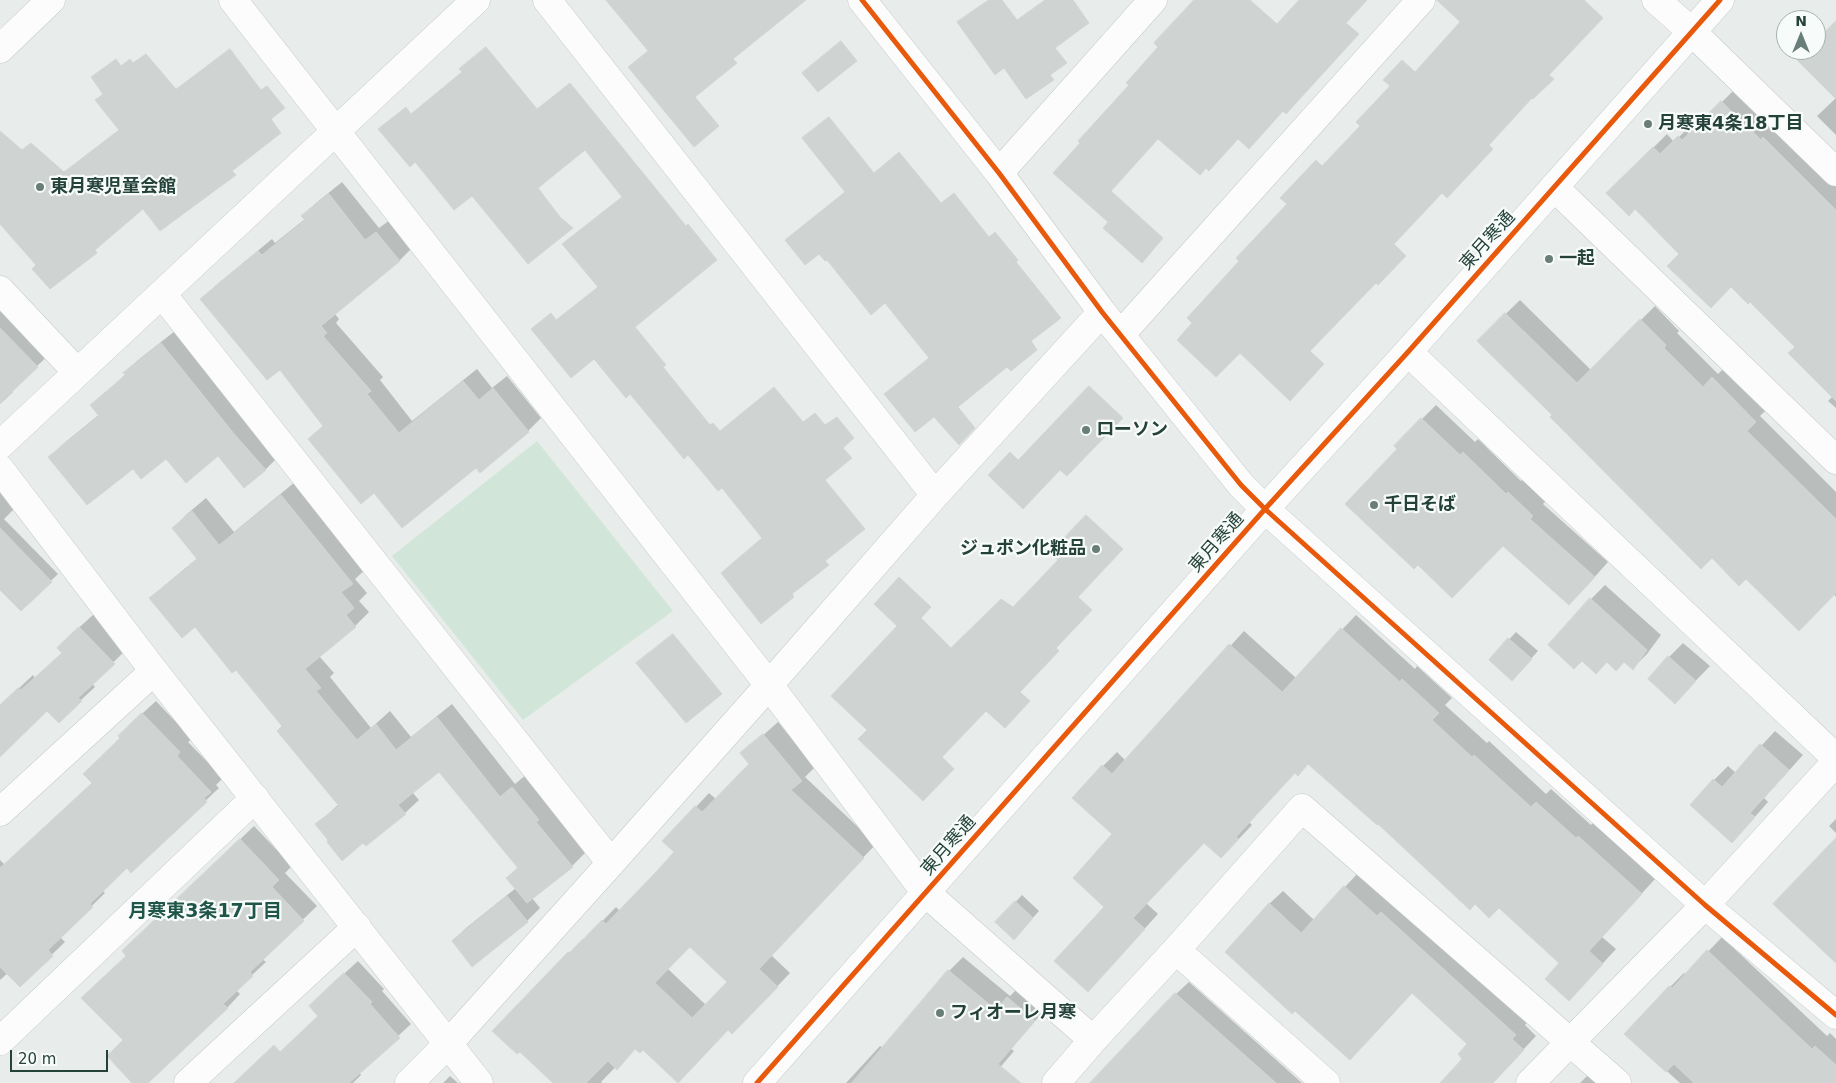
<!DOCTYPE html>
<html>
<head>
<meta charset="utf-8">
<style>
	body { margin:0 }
	#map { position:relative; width:1836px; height:1083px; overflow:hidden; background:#e8edeb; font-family:"DejaVu Sans",sans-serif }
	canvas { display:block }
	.north { position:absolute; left:1776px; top:10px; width:50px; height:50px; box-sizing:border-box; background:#f7fbf9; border:1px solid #a3b1ad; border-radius:50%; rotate:0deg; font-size:14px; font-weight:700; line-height:20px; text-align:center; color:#24423a }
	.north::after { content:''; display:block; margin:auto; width:18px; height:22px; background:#697e78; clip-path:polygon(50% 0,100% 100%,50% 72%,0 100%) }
	.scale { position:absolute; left:10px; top:1050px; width:98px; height:22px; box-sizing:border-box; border:2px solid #24423a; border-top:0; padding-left:6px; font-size:15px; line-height:18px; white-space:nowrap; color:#24423a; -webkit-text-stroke:4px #f7fbf9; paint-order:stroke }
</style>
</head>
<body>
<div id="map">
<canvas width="1836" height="1083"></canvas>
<div class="north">N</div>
<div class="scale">20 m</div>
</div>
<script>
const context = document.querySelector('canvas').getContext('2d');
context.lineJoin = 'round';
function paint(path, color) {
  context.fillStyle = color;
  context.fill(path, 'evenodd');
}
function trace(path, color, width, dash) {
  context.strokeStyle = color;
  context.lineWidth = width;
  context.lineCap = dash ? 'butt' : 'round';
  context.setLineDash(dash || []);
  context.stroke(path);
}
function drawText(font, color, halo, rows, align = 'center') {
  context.font = font + ' "DejaVu Sans","Noto Sans JP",sans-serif';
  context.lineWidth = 4.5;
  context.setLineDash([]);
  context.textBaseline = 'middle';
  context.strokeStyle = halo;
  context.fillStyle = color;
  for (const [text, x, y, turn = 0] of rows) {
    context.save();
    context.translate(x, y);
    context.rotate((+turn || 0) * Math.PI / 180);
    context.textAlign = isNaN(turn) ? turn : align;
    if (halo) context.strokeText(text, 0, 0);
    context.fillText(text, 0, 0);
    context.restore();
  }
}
paint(new Path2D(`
	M537,441L673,611L523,720L392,556Z`), '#d1e6d8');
paint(new Path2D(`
	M1736,88L1836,183V408L1828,401L1832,397L1797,347L1750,301L1731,286L1681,254L1635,208L1608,193L1667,134L1674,142L1693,123L1697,127Z
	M1836,98V135L1817,116Z
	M342,182L379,228L390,220L412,248L399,261L334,313L339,319L336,323L383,377L380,380L412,421L477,369L492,388L507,376L541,418L528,431L476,466L374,491L310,439L324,425L280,368L202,299L215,286L272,239L275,243L305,219L303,216L316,203Z
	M0,298L51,353L11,390L13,392L0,404Z
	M1520,300L1591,370L1655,306L1679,331L1677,333L1718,374L1727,365L1769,407L1760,416L1836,492V597L1834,594L1712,557L1554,415L1478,341Z
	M175,331L279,456L265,470L218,454L167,457L133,467L50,457L63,444L100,414L91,405L126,374L125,373L138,360Z
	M1436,405L1475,442L1478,439L1521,481L1523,479L1546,501L1543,504L1608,562L1583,590L1399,449L1422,419Z
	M295,482L366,569L355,579L367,593L359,601L369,612L355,626L319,656L334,673L330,677L371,728L390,711L411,737L452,704L515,784L527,774L552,805L549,807L586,852L572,866L532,898L540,908L527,921L473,965L453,941L466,928L516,888L508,878L518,867L439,770L412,792L419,800L405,813L364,841L330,840L317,824L339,804L284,726L236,668L196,626L151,598L165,585L198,558L173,528L187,514L206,498L234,532Z
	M6,487L19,504L4,519L58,574L24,607L0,581V492Z
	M1605,585L1661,635L1647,654L1633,668L1591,599Z
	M94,614L127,649L92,683L95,687L81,700L47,709L0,755V706L33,675L35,678L63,652L72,634Z
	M1356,615L1415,669L1417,666L1452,698L1445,705L1487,743L1489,741L1546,794L1551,789L1591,825L1593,823L1655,879L1602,937L1616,949L1583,985L1499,906L1378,823L1309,763L1295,772L1249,822L1252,825L1235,843L1204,841L1146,903L1158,914L1088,991L1106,907L1114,834L1103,766L1117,752L1126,761L1244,631L1296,678Z
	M1516,632L1538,651L1519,672L1490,660Z
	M1683,643L1710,666L1675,702L1669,657Z
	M156,701L192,739L188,742L223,778L216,785L219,788L131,871L127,866L102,890L105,893L60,937L65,942L20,985L8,973L0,980V860L5,865L93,783L121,738L132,723Z
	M778,722L815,767L805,777L876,844L771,955L790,973L746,1019L728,1029L643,1049L635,1047L601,1082L602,1083H555L569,953L583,939L584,940L616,907L620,911L675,852L696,807L709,793L716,799L750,764L742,754ZM690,946L729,982L706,1005L668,969Z
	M1775,731L1803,755L1764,798L1768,802L1746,827L1714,780L1728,766L1736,773Z
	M1836,819V833L1829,826Z
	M254,826L292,866L285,873L317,906L262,959L266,962L236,990L240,994L227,1008L146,1083H134L124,1040L127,955L137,938Z
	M1358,873L1528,1021L1525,1025L1536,1036L1492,1083H1442L1464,1059L1469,1044L1413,992L1363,1046L1269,904L1283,891L1314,920Z
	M1022,895L1039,911L1021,931L997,922Z
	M1722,937L1827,1036L1830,1033L1836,1039V1083H1680L1626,1034L1670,987L1684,973L1686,975Z
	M963,957L1010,996L1022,984L1048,1006L1011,1049L1014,1051L987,1083H846L880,1046L883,1048L949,971Z
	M358,961L384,989L382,991L411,1024L359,1072L361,1075L353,1083H284L320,1015L323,993Z
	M1189,982L1302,1083H1103L1176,994Z
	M1588,1075L1596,1083H1580Z
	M450,1076L458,1083H443Z`), '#0003');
const building = new Path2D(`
	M606,0H806L733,59L737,63L695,97L719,126L694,147L628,67L648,51Z
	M989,0H1002L1017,20L1045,0H1073L1089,23L1055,48L1067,63L1050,75L1054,80L1026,99L1004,68L995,75L957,22Z
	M1194,0H1250L1277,24L1299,0H1367L1346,23L1359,34L1286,114L1283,111L1249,149L1238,139L1209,171L1206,168L1200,175L1158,139L1111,191L1163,238L1142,263L1103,228L1108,222L1053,173L1080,143L1078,141L1129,85L1126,83L1158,47L1154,43Z
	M1437,0H1584L1603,18L1549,75L1554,79L1533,99L1532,98L1489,145L1493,149L1447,198L1442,193L1394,244L1406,256L1378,285L1376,283L1310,351L1324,364L1290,401L1240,353L1216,377L1177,340L1192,323L1187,318L1239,261L1236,258L1287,204L1280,198L1316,160L1322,166L1360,126L1356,122L1390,86L1383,80L1402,60L1415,72L1460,22Z
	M1836,21V99L1797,60L1807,50H1816V41Z
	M841,41L857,61L818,92L802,73Z
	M486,47L537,109L570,83L686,226L688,224L717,260L635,327L666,365L663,367L710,425L713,423L720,431L774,387L803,422L815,413L825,425L837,417L854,438L843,448L852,458L825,480L865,529L825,561L829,565L792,594L794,597L761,624L721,573L762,538L722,488L718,491L688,455L684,459L630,394L626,398L594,359L571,378L531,329L551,313L556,320L598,287L562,244L622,197L585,150L538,188L560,217L573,228L528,264L472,196L454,210L415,162L410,167L378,129L406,107L411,114L462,72L459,69Z
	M230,49L261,90L267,86L285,108L271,119L281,133L232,171L236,175L160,231L143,209L95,250L97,253L50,289L32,269L36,265L0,224V131L22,150L31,143L64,172L119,130L95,100L103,94L91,77L116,59L121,66L130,59L133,63L146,54L176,89Z
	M1721,101L1761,140L1763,137L1836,210V401L1788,353L1795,347L1750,302L1748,304L1731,287L1711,308L1667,266L1679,254L1635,209L1629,216L1606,193L1653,147L1660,154L1678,136L1682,140Z
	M829,117L874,173L899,152L941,203L954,193L989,237L995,232L1018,260L1016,262L1061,318L1031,341L1037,350L1011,371L1007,367L958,407L975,428L959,445L934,417L915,432L884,394L929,358L885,303L871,315L827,260L825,261L819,254L805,265L785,240L845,192L802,138Z
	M329,194L365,240L376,232L400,261L321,326L327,333L323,336L371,391L367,394L399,433L463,381L479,400L493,388L529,432L480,473L476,468L402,528L374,493L361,504L308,439L323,426L280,370L267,380L200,299L258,251L262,255L305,220L301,216Z
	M1505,313L1577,383L1640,319L1666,345L1664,348L1703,387L1712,377L1756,422L1747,431L1836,519V593L1799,631L1746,579L1739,586L1712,558L1701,569L1550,417L1552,415L1477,341Z
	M0,328L38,367L0,403Z
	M161,343L235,435L266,470L244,488L218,456L186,483L166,459L141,479L133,469L87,505L48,457L99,416L90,405L126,375L123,373Z
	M1089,386L1123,418L1067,476L1060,470L1023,509L988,475L1010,452L1018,460Z
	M1421,418L1460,455L1463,452L1506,494L1508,492L1533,516L1530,519L1595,577L1569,605L1503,546L1452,598L1418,565L1414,569L1345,504L1397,449L1394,446Z
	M281,495L353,584L341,592L354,608L346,615L356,627L305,669L321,688L316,691L357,740L376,724L396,750L437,717L500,797L512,787L539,820L536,822L573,867L527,903L506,878L518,868L439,772L398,805L406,814L366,846L363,843L342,861L327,842L328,840L315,824L339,806L277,731L282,726L236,670L232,673L195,627L182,638L149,598L190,566L189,565L197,559L172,528L192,511L219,545Z
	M1086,515L1123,549L1078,597L1092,610L1056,648L1059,651L1020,692L1030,701L1005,728L986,711L942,757L954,769L923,801L858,739L867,730L831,696L897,626L874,604L899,577L931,607L921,618L951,648L1001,599L1013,607L1058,560L1050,553Z
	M0,528L52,582L21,611L0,590Z
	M1590,598L1647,650L1633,670L1624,662L1616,671L1607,662L1596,674L1582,661L1574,669L1548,645Z
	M79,627L115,664L78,698L82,701L59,723L47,711L0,757V705L18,688L21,690L62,653L57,648Z
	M1341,628L1400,682L1402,679L1439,713L1432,720L1472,757L1474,755L1531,807L1536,802L1576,838L1578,836L1642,894L1589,951L1603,964L1569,1001L1545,979L1559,963L1499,908L1489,918L1475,904L1470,910L1378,824L1377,825L1308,764L1298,776L1295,773L1236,837L1239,839L1221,858L1204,843L1133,918L1145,929L1088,992L1054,961L1104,907L1073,878L1112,834L1072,798L1102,765L1112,774L1229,644L1282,692Z
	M673,634L722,694L686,723L636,663Z
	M1508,638L1532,659L1512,681L1489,660Z
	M1668,656L1696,681L1675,704L1648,679Z
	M142,713L180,752L177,756L211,792L204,798L207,802L131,873L127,868L90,904L93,907L48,950L53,956L20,987L0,967V868L92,783L83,774L120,738L118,736Z
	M763,734L802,781L791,790L864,858L759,969L778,987L732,1034L728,1030L678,1083L643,1050L640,1053L635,1049L617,1070L608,1061L586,1083H553L520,1052L517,1054L492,1031L568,952L570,953L602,920L606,924L657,871L674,852L662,841L695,806L702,812L749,764L740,753ZM690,947L727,982L692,1018L655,983Z
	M1760,744L1789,770L1750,813L1755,817L1732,843L1690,805L1713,779L1722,787Z
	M1836,838V963L1773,904Z
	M240,839L279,880L272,887L304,921L250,972L253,976L223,1004L228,1008L148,1083H132L107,1056L123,1040L81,998L126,956L122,951Z
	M1344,886L1377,916L1381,912L1516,1035L1512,1039L1524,1050L1493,1083H1440L1462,1059L1458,1054L1467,1044L1412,993L1350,1060L1295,1011L1292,1014L1225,952L1269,903L1301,933Z
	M507,896L528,922L472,967L452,941Z
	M1015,901L1033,918L1014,940L995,922Z
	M1707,950L1812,1049L1815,1046L1836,1065V1083H1694L1674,1064L1666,1072L1624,1034L1669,986L1672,988Z
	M948,970L996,1010L1007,997L1035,1021L998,1064L1021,1083H852Z
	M344,973L372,1002L370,1004L400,1038L349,1083H234L274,1045L280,1052L318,1016L309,1006Z
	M1175,993L1221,1034L1276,1083H1090Z`);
paint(building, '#cfd4d2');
trace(building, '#d1d6d4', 1);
const street = new Path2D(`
	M233,0L769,685L926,893L1093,1040
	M547,0L935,495
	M862,0L999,173L1102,312L1241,485L1265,509L1705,905L1836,1015
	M1656,0L1691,31L1836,172
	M0,49L51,0
	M999,173L1153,0
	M1554,187L1836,460
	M0,290L77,372
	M162,294L611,863
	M1121,334L1421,0
	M1408,352L1836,758
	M0,445L476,0
	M0,469L154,671L479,1083
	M0,812L154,671
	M1176,950L1326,1083
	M0,1041L255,798
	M188,1083L357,927
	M409,1083L448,1044L611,863L769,685L935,495L1102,312
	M1056,1083L1093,1040L1176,950L1302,808L1617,1083
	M1530,1083L1705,905L1836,762`);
const secondary = new Path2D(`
	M757,1083L1265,509L1408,352L1720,0`);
trace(street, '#c5cac8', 29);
trace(secondary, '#c3cbc8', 29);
trace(street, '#fcfcfc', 28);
trace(secondary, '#fcfcfc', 28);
trace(new Path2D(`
	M862,0L999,173L1102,312L1241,485L1265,509L1705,905L1836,1015
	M757,1083L1265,509L1408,352L1720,0`), '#e8590c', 5);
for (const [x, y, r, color] of [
	[1648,124,5,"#697e78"],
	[40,187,5,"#697e78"],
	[1549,259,5,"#697e78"],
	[1086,430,5,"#697e78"],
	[1374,505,5,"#697e78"],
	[1096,549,5,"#697e78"],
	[940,1013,5,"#697e78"]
]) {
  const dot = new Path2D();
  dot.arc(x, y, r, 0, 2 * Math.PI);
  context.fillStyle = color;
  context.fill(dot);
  trace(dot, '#f7fbf9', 2);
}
drawText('bold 18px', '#24423a', '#f7fbf9', [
	["月寒東4条18丁目",1658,124],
	["東月寒児童会館",50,187],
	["一起",1559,259],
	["ローソン",1096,430],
	["千日そば",1384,505],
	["ジュポン化粧品",1086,549,"right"],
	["フィオーレ月寒",950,1013]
], 'left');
drawText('18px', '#24423a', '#f7fbf9', [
	["東月寒通",1488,241,-48],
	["東月寒通",1217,543,-49],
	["東月寒通",949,846,-49]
]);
drawText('bold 19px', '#1f5548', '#f7fbf9', [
	["月寒東3条17丁目",205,912]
]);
</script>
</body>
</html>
